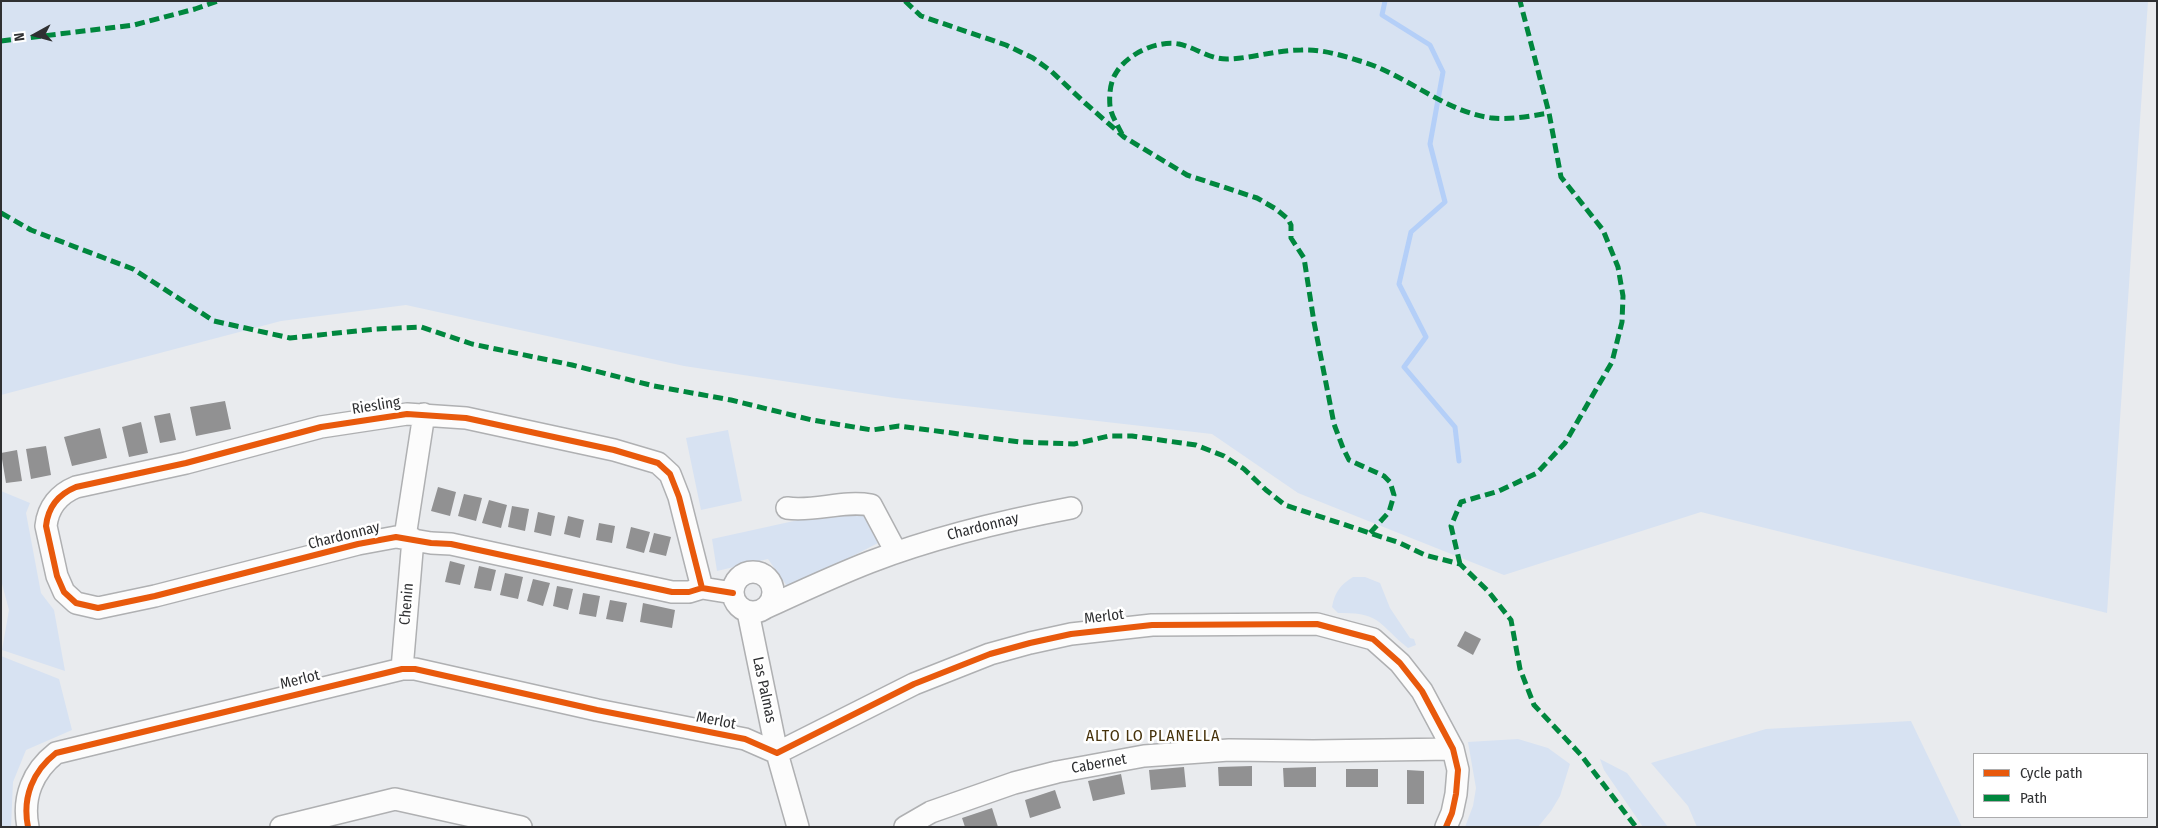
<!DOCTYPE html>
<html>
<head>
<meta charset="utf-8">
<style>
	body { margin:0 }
	#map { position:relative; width:2158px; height:828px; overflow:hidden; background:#e9ebee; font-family:"Fira Sans Condensed",sans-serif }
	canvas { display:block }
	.frame { position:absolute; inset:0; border:2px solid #2f3032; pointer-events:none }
	.legend { position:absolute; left:1973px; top:753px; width:175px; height:65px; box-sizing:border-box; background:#fff; border:1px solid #acacad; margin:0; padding:6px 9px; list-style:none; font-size:15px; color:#2f3032 }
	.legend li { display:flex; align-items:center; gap:10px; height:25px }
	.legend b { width:25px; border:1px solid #acacad }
	.north { position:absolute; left:10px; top:10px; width:50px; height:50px; -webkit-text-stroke:4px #fff; paint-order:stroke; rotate:263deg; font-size:14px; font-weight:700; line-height:20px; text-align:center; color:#2f3032 }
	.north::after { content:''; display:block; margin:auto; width:18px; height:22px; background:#2f3032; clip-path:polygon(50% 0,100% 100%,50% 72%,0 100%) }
</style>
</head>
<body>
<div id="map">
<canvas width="2158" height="828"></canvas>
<div class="frame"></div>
<ul class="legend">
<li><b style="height:6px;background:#e8590c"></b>Cycle path</li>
<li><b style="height:6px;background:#00873e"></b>Path</li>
</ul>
<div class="north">N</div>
</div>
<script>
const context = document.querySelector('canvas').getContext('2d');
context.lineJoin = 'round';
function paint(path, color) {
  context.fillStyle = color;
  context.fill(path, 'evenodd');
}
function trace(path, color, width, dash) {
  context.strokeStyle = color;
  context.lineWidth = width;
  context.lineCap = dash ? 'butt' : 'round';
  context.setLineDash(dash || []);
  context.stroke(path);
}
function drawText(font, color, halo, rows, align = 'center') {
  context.font = font + ' "Fira Sans Condensed",sans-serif';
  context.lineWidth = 5;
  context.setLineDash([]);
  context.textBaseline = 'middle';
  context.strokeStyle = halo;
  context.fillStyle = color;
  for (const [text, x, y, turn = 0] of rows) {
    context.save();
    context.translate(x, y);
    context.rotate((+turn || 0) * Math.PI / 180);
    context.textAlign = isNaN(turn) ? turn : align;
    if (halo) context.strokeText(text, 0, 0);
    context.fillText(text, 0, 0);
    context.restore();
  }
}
paint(new Path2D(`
	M1,1H2148L2107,613L1701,512L1504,575L1298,493L1212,434L895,398L684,366L406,305L281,321L1,395Z
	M728,430L742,501L701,510L686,438Z
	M1,491L30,503L26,513L41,593L54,610L65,671L2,650L9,610L1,580Z
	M844,510L862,513L878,543L789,589L768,559L717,571L712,539Z
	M1353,577H1365L1380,583L1390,608L1410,638L1414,639L1416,645L1408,648C1378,624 1381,612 1338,613L1332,607C1335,592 1340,585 1353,577Z
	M1,656L59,679L72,730L26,750L13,782L11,827H1Z
	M1911,721L1962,827H1697L1688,806L1651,763L1766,729Z
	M1518,739L1548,748L1570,764L1560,796L1551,811L1538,827H1465L1473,806L1476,788L1468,742Z
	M1600,759L1627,773L1668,827H1643L1604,770Z`), '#d7e2f2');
trace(new Path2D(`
	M1385,1L1382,15L1430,45L1443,72L1430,144L1445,202L1411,232L1399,284L1426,337L1404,367L1455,427L1459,461`), '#b4cff8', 5);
paint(new Path2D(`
	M225,401L231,429L196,436L190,407Z
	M170,413L176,440L160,443L154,416Z
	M141,422L148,453L129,457L122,427Z
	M100,428L107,458L72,466L64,437Z
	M46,446L51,475L31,479L26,449Z
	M17,450L22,481L6,483L1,453Z
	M438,487L456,492L450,516L431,511Z
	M464,494L482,498L476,521L458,516Z
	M489,500L507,505L501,528L482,523Z
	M512,506L529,509L525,531L508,527Z
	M538,512L555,516L551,536L534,532Z
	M568,516L584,520L580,538L564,534Z
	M599,523L615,526L612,543L596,540Z
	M631,527L650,532L644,553L626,548Z
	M654,533L671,537L666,556L649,552Z
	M450,561L465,565L460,585L445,582Z
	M479,566L496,570L491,591L474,588Z
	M505,573L523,577L518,599L500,595Z
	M533,579L550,583L543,606L527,601Z
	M557,586L573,589L568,610L553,606Z
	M583,593L600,596L596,617L579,614Z
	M610,600L627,603L623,622L606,619Z
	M643,603L675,610L672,628L640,622Z
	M1465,631L1481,639L1473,655L1457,646Z
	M1252,766V786H1219L1218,767Z
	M1184,767L1186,787L1151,790L1149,770Z
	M1316,767V787H1284L1283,768Z
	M1346,769H1378V787H1346Z
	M1407,770L1424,771V804H1407Z
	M1121,774L1125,794L1093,801L1088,781Z
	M1055,790L1061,808L1030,818L1025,800Z
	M992,808L998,827H965L962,818Z`), '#919192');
const street = new Path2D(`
	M787,508C815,512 842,500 871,505L896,552
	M405,537L424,414
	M733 592a20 20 0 1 1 40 0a20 20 0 1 1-40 0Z
	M702,588L679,497L670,474L658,463L614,450L466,418L407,414L321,427L186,463L76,487C59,494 48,507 46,526L57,576L64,592L76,603L98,608L155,596L358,544L396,537L431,543L451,544L672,592H689L702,588L733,593
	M765,608C800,592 834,576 870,562C935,537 1002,521 1071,508
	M748,612L777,753L798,827
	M402,669L413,539
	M28,827C22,797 33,771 56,753L402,669H415L597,710L745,739L777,753L914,684L990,654L1030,643L1071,634L1152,625L1317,624L1373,639L1400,663L1422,691L1453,749L1458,770L1456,794L1452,813L1446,827
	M281,827L395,799L521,827
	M905,827L931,812L1014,783L1057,772L1144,756L1229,750L1313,751L1453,749`);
trace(street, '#afb0b2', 24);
trace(street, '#fcfcfc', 21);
trace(new Path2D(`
	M905,1L921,16L1006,45L1033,58L1051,71L1085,103L1124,137L1187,175L1257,198L1276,209L1288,219L1291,225V238L1304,258L1314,322L1334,424L1343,448L1349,460L1384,476L1390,482L1394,495L1389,512L1370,533
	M1,41L134,25L195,9L218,1
	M1122,134C1118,126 1111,115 1110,106C1109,96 1110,82 1116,73C1127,54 1157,40 1179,44C1197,48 1210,60 1229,59C1253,58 1277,50 1301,50C1321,49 1341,55 1360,61C1406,74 1444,112 1492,118C1511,120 1531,116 1549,113
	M1,213L31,230L133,269L214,321L290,338L376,329L421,327L472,344L572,365L654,386L731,400L812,420L872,430L899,426L1020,442L1074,444L1109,436H1132L1196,445L1224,456L1244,469L1266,490L1285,505L1400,543L1425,555L1460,564L1488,591L1511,620L1520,669L1534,705L1581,755L1636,827
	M1460,564L1451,526L1461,502L1499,491L1537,473L1565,443L1612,362L1622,322L1623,296L1618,267L1603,230L1561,177L1549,113L1520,1`), '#00873e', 5, [10, 5]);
trace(new Path2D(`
	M702,588L679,497L670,474L658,463L614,450L466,418L407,414L321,427L186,463L76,487C59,494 48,507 46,526L57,576L64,592L76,603L98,608L155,596L358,544L396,537L431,543L451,544L672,592H689L702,588L733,593
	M28,827C22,797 33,771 56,753L402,669H415L597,710L745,739L777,753L914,684L990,654L1030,643L1071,634L1152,625L1317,624L1373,639L1400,663L1422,691L1453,749L1458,770L1456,794L1452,813L1446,827`), '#e8590c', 6);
drawText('15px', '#2f3032', '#fff', [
	["Riesling",376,406,-9],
	["Chardonnay",983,527,-14],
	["Chardonnay",344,536,-14],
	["Chenin",407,604,-85],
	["Merlot",1104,617,-7],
	["Merlot",300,680,-14],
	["Las Palmas",764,690,78],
	["Merlot",716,721,11],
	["Cabernet",1099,764,-10]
]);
context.letterSpacing = '1px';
drawText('16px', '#46320b', '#fff', [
	["ALTO LO PLANELLA",1153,737]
]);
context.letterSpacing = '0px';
</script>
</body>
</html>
